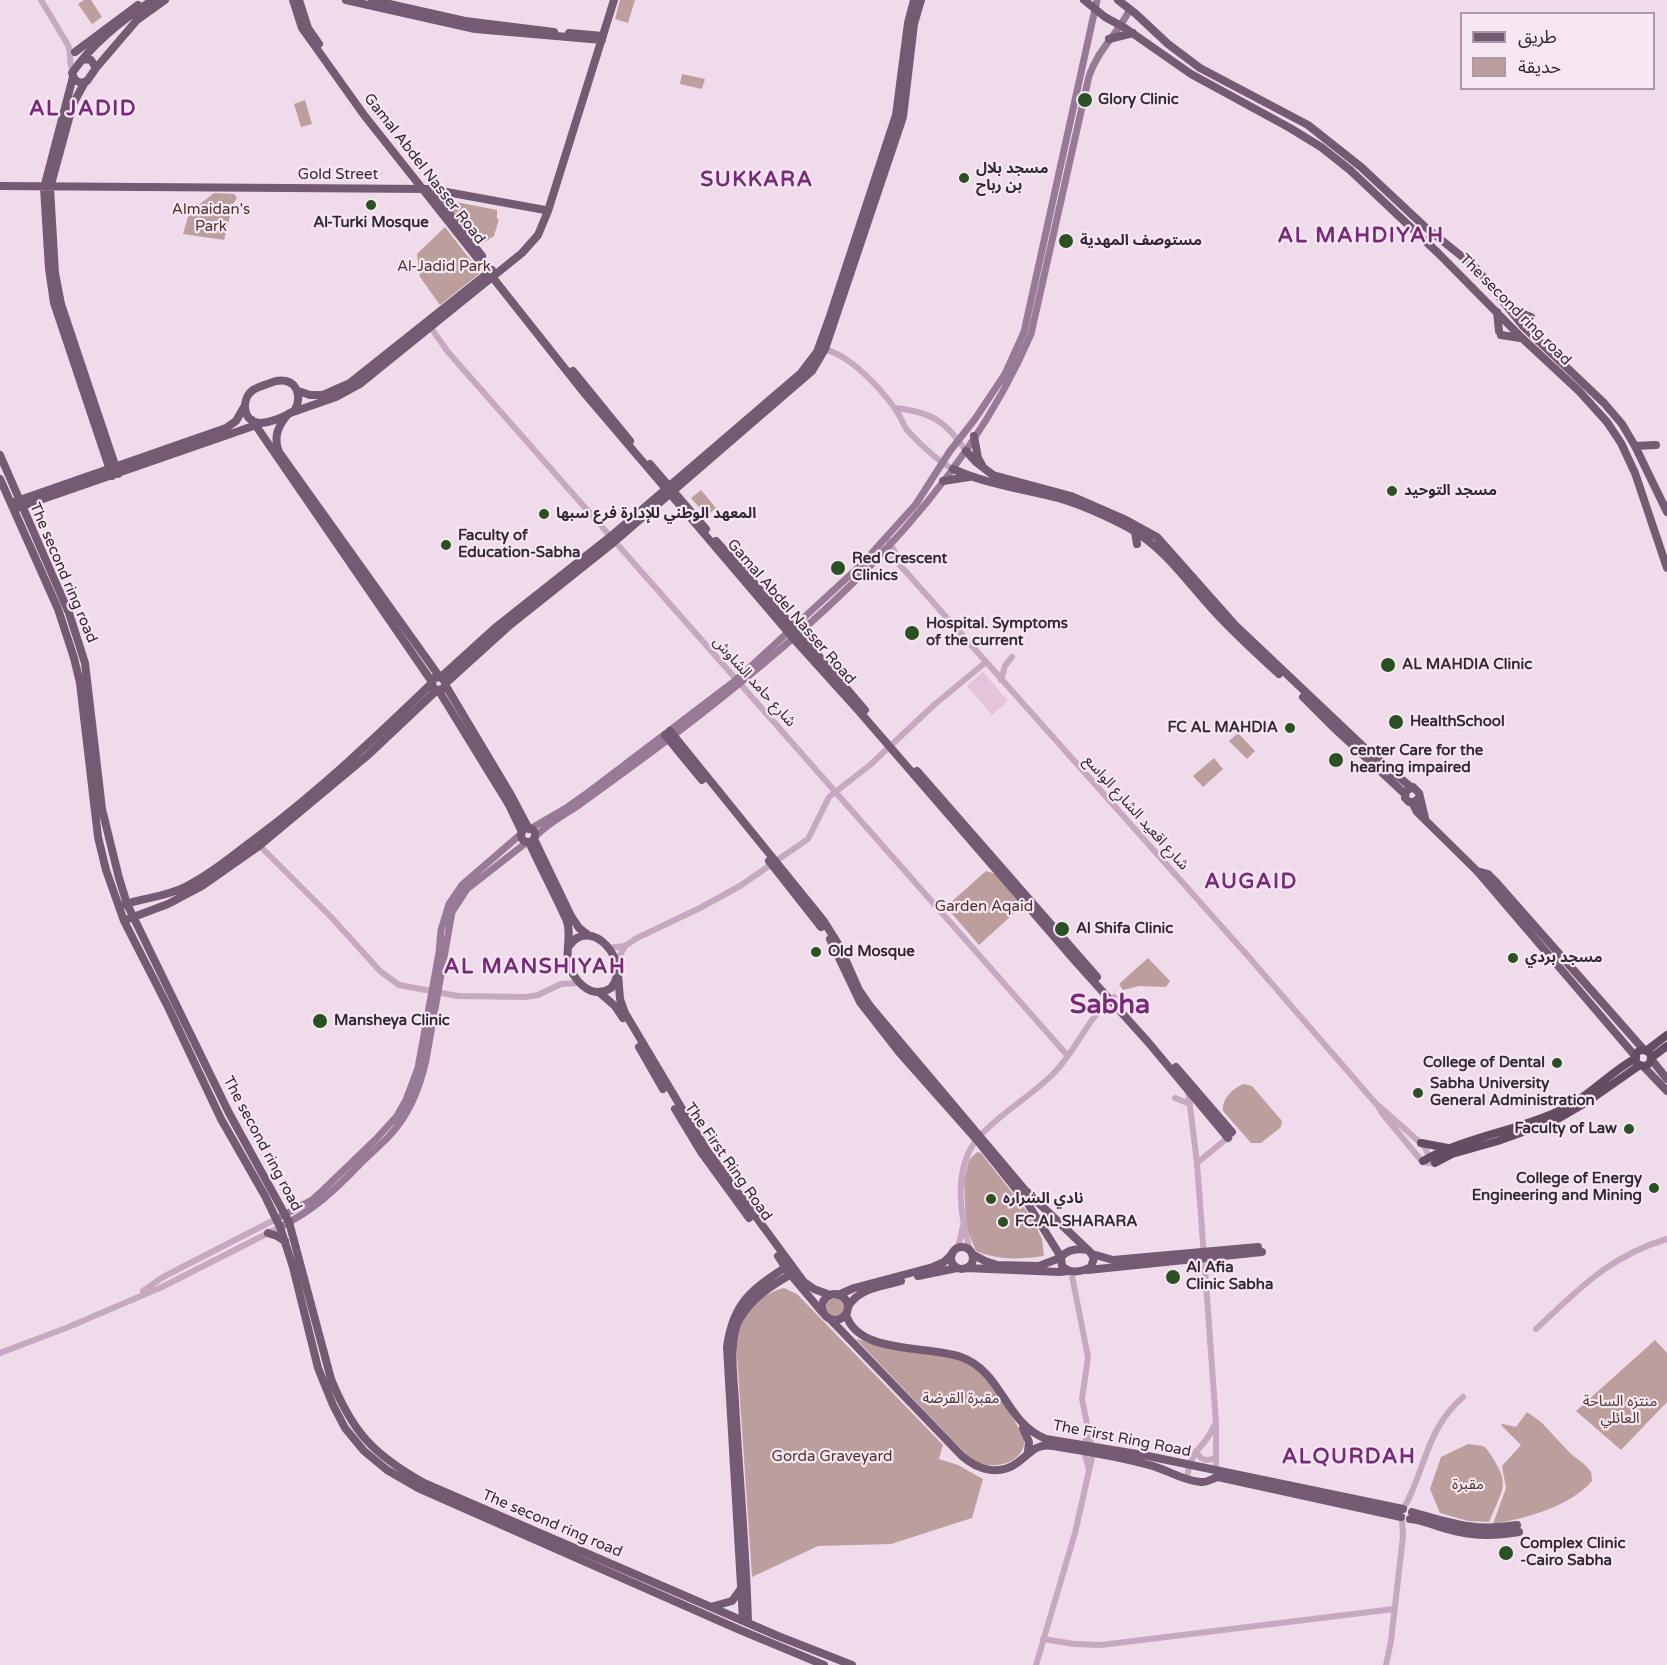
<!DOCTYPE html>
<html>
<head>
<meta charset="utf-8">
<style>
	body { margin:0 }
	#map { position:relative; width:1667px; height:1665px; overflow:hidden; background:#efdbe9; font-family:"Varela Round","Noto Sans Arabic",sans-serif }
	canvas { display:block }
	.legend { position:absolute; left:1460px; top:12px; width:195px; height:78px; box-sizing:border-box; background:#f7e7f2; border:2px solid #a99ba6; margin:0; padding:8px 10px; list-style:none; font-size:18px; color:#332833 }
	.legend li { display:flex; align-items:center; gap:12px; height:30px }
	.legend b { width:30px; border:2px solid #a99ba6 }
</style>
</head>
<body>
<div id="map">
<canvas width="1667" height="1665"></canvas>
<ul class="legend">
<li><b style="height:8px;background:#745a72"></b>طريق</li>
<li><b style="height:16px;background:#bc9f9d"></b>حديقة</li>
</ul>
</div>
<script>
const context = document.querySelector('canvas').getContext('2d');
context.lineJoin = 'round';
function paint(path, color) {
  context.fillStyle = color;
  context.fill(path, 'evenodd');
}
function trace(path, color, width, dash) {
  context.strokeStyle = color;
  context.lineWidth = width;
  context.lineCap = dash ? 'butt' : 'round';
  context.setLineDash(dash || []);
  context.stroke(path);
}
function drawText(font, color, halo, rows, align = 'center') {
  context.font = font + ' "Varela Round","Noto Sans Arabic",sans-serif';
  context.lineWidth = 4.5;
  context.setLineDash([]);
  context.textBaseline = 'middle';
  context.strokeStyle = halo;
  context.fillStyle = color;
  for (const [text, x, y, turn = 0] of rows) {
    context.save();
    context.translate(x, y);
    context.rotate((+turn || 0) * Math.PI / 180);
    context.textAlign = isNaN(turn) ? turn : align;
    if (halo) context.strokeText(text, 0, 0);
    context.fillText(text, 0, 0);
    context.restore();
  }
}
paint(new Path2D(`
	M84,0H91L102,17L92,24L78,4Z
	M620,0H635L628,23L615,19Z
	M682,74L705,79L702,89L680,84Z
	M305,100L312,124L301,127L294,104Z
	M214,193L234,194L237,198L233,204L224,240L183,234L189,213Z
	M451,201L497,210V219H499L494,236L478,246L446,204Z
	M445,227L479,271V274L440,305L420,277L417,254Z
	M701,490L716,508L707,516L691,498Z
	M1238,733L1255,751L1247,759L1229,741Z
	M1214,758L1223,769L1203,787L1193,776Z
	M986,871L996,874L1021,905L1020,908L979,945L947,908L949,904Z
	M1148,958L1170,981L1166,987L1139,986L1123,990L1119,984Z
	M1244,1084L1252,1086L1282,1121L1281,1127L1261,1143H1251L1223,1111C1222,1098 1233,1088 1244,1084Z
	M977,1152L981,1153L1032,1218L1042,1239L1044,1256C1020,1259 1000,1261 976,1251L966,1227L964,1180L969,1160Z
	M784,1288L797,1294L943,1445L939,1459L958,1465L983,1479L972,1518L891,1544L818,1546L752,1577L736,1341C742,1314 756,1295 784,1288Z
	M826 1308a10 10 0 1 1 20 0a10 10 0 1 1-20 0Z
	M856,1339L898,1350L928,1353L968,1360L988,1376L1024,1437C1027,1457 1006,1467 988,1465C980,1464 973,1460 967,1455Z
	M1655,1340L1667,1353V1402L1621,1450L1576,1411Z
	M1527,1412L1541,1422L1571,1454L1584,1464L1591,1472L1592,1481C1571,1506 1525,1519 1493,1524L1506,1488L1502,1466L1521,1445L1501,1425L1503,1424L1516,1427Z
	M1468,1444L1483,1446L1486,1448C1511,1484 1505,1484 1489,1522L1468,1521L1440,1513L1430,1489L1441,1457Z`), '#bc9f9d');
paint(new Path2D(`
	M983,672L1008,701L992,715L967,686Z`), '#e5c4db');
trace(new Path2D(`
	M41,0L68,45C72,54 68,63 73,72
	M429,325L448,352L1067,1055
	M822,349C849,353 881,389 896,410C900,416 903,424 907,430C920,444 936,460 953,469
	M895,408C931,412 945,420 966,451
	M888,540L894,550L899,563
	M880,546L899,564L1247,955L1378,1106L1382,1113L1420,1159L1427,1163H1435
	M1001,680L1005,666L1012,657
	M258,844L332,918L380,971L399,985L458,996L526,997L538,995L561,984L579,983
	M608,948L625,946L637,938L700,908L740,886L808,839L829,797L870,765L934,705L986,662
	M616,963L625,946
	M1188,1090L1197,1163L1207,1297L1216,1423V1475
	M1175,1098L1190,1104
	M1379,1106L1424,1146L1431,1160
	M1197,1163L1231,1135
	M958,1248L963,1226
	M970,1250C960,1215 952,1167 979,1137C1001,1112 1032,1096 1055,1072C1077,1049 1087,1018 1114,997
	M143,1291L163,1277L276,1219
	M1536,1329C1578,1290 1609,1256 1667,1239
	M0,1353L66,1328L162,1287L280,1227
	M1087,1432L1084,1452L1089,1469
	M1196,1451C1201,1461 1207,1462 1216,1457
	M1187,1480C1189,1449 1204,1450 1214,1426
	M1404,1508C1426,1468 1426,1429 1463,1397
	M1043,1639L1074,1644L1101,1645L1394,1609
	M1036,1665L1075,1533L1093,1453L1082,1399L1088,1357L1071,1271
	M1386,1665L1391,1641L1403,1536L1402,1518`), '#c6a8c0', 6);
trace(new Path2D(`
	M530,829L566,808L590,791L736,680L861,565L916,504L950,451L975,419L1005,374L1024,332L1097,0
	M535,837C547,824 564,815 579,805C609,783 640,761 670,738C813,629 959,503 1031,334L1089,76C1098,49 1118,34 1130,9
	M276,1219L312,1200L322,1191L376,1139L397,1116L406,1100L418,1068L439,953L441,930L449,904L462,885L521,834
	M280,1227C314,1210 334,1191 360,1164C370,1154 381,1145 390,1135C409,1115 420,1087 426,1060L452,912L467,889L527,842`), '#997a96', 7);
trace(new Path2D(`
	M293,0L302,28L364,115L585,394L793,638L858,710L1075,961L1148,1042L1228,1138
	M299,0L308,28L319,44
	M346,0L475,29L602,40
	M372,0L465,21L554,32
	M1084,0L1105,17L1125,28L1191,74L1290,128L1321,147L1350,170L1438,253L1522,338L1579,391L1607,422L1621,443L1635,473L1667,568
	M1118,0L1136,14L1168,44L1200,68L1308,125L1361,167L1424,226L1475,267L1523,326L1604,403L1622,424L1635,446L1667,512
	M569,33L603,36
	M1109,39L1133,33
	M75,52L138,5
	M83,59L91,60L96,68L87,81L81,83L75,80L72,73C92,44 123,19 153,0
	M96,68L137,20L165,0
	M73,77L44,188L49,269L54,303L112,476
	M85,82L73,104L50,188L55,273L61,304L118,474
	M0,186L430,189L545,210
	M434,194L482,256
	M1513,310L1531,317
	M1497,312L1499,331
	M1501,335L1520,338
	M573,371L630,441
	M276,381C295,378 303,393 295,410C287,416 270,423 259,423C242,421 241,399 253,390C260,386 268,384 276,381Z
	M298,391L310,395H323L350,383L492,270
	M293,412L336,397L360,384L522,253L538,235L548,211L614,0
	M288,414C278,426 273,437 279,452L439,676
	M252,420L432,682
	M974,436L978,458L982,465
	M1635,446L1656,445
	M966,451L976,462L993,475L1071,496L1126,520L1157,537L1235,625L1369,752L1412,788
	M0,455L69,613L85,663L102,809L119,878L127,904L229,1113L289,1222L331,1379C353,1433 373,1454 424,1483L778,1636L852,1665
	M650,464L706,529
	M953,469C986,484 1023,489 1058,498C1082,505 1108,517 1129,528C1165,548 1186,581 1214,611C1234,633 1257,654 1279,674
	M0,479L58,609L74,658L80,683L98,837L106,870L124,921L168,1007L221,1119L265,1196L280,1227L293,1267L318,1368L333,1405L345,1428L364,1451L387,1470L418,1488L740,1630L824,1665
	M943,481L969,477
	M14,502L226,428L236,421L244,407
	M17,508L262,423
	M1135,532L1137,544
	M716,541L799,633L865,710
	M441,677L495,628L610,537L801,373L817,352L830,316L896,115L908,23L914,0
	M446,683L510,625L614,542L812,371L825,349L903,117L914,24L921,0
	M446,686L511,795L529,829
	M439,691L509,805L522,832
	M1303,697L1331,725L1405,794
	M670,731L823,920L840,947L859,990L870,1006L1025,1190L1090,1252L1094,1258L1091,1267C1081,1272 1070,1274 1062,1266L1061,1257C1068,1249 1077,1248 1088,1250
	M665,735L702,780
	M917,771L1097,977
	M1419,798L1414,802H1409L1405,798L1406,791L1413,787L1419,793L1425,818
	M1412,802L1417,812L1477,871L1636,1057
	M521 835a7 7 0 1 1 14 0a7 7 0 1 1-14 0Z
	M534,839L571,916L579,928L588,935
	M529,842C541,868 554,893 566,919C572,932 566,947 568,960C572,980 591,1001 611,988C633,963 591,914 569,946
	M769,861L821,927
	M1477,871L1488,874L1495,881L1644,1050
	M123,905C143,898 165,897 185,887C211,874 233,855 256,838C319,791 376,737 432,683
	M128,919L168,904L202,886L259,846L367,756L437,690L443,689L446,683L441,677L434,678L432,682L433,688L437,690
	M830,939L860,1002L899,1052L977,1140L1028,1204L1061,1257
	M618,974L620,999L625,1013L706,1149L804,1282L814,1289L830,1295
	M600,993L615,1006L623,1018
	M639,1047L663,1089
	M1651,1059L1667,1079
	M1643,1066L1667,1091
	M1176,1067L1232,1132
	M675,1109L701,1152L749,1218
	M268,1233L277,1236L285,1241
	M951 1258a11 11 0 1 1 22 0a11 11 0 1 1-22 0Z
	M972,1254L985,1261L997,1265L1039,1266L1060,1258
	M1092,1254L1113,1260L1258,1247
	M778,1256L790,1274L822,1312
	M966,1268L1059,1272L1069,1271
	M1088,1270L1262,1252
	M918,1276L957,1268
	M822 1307a13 13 0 1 1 26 0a13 13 0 1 1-26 0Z
	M838,1295L854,1288L933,1267L944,1262L952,1254
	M848,1307C858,1288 881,1287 901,1281
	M846,1314C857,1355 929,1345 961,1357C1003,1372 1004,1422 1046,1439L1143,1455L1403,1509
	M830,1319L962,1456C978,1470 999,1476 1017,1463C1030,1454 1035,1443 1053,1446C1084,1451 1118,1456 1149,1465C1167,1469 1182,1481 1201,1482C1208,1483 1212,1478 1218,1477L1401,1517
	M1023,1428L1029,1442L1028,1452
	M1412,1512C1452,1523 1474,1532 1517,1525
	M1410,1519C1423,1520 1435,1526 1447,1529C1471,1537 1495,1536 1519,1532
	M714,1606L732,1601L740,1590
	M743,1620L727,1347C733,1302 752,1289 789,1265
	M748,1622C746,1549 739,1476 735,1402C734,1379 728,1341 739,1320C752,1297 771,1286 793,1273`), '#745a72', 8);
trace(new Path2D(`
	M1635 1058a8 8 0 1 1 16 0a8 8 0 1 1-16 0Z
	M1646,1051L1667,1035
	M1651,1058L1667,1046
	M1421,1143L1448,1148
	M1423,1161C1467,1136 1519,1131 1565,1108C1591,1095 1610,1072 1636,1058
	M1435,1163L1452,1154L1498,1141L1556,1120L1590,1100L1640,1065`), '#644d62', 8);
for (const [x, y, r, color] of [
	[1085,100,8,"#2a5122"],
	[964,178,6,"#2a5122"],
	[371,205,6,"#2a5122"],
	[1066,241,8,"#2a5122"],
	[1392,491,6,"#2a5122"],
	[544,514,6,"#2a5122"],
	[446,545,6,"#2a5122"],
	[838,568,8,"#2a5122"],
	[912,633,8,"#2a5122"],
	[1388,665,8,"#2a5122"],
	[1396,722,8,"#2a5122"],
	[1290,728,6,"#2a5122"],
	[1336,760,8,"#2a5122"],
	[1062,929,8,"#2a5122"],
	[816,952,6,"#2a5122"],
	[1513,958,6,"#2a5122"],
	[320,1021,8,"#2a5122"],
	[1557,1063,6,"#2a5122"],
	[1418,1093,6,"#2a5122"],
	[1629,1129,6,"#2a5122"],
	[1654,1188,6,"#2a5122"],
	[991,1199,6,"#2a5122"],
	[1003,1222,6,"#2a5122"],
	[1173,1277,8,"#2a5122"],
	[1506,1553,8,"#2a5122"]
]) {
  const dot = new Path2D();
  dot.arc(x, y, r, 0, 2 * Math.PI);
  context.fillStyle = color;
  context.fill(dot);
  trace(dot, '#f7e7f2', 2);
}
drawText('bold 15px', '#332833', '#f7e7f2', [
	["Glory Clinic",1098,100],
	["مسجد بلال",976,169],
	["بن رباح",976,186],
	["Al-Turki Mosque",371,223,"center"],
	["مستوصف المهدية",1080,241],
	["مسجد التوحيد",1404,491],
	["المعهد الوطني للإدارة فرع سبها",556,514],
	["Faculty of",458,536],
	["Education-Sabha",458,553],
	["Red Crescent",852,559],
	["Clinics",852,576],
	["Hospital. Symptoms",926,624],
	["of the current",926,641],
	["AL MAHDIA Clinic",1402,665],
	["HealthSchool",1410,722],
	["FC AL MAHDIA",1278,728,"right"],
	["center Care for the",1350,751],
	["hearing impaired",1350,768],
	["Al Shifa Clinic",1076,929],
	["Old Mosque",828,952],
	["مسجد بردي",1525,958],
	["Mansheya Clinic",334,1021],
	["College of Dental",1545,1063,"right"],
	["Sabha University",1430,1084],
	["General Administration",1430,1101],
	["Faculty of Law",1617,1129,"right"],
	["College of Energy",1642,1179,"right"],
	["Engineering and Mining",1642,1196,"right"],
	["نادي الشراره",1003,1199],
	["FC.AL SHARARA",1015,1222],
	["Al Afia",1186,1268],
	["Clinic Sabha",1186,1285],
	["Complex Clinic",1520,1544],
	["-Cairo Sabha",1520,1561]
], 'left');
drawText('15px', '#332833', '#f7e7f2', [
	["Gamal Abdel Nasser Road",424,169,52],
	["Gold Street",338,175],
	["The second ring road",1515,310,45],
	["The second ring road",63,573,67],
	["Gamal Abdel Nasser Road",791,612,49],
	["شارع حامد الشاوش",754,682,48],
	["شارع اقعيد الشارع الواسع",1136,813,48],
	["The second ring road",262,1144,62],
	["The First Ring Road",728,1162,55],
	["The First Ring Road",1122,1439,11],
	["The second ring road",552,1524,23]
]);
drawText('15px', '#4f322e', '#f7e7f2', [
	["Almaidan's",211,210],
	["Park",211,227],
	["Al-Jadid Park",444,267],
	["Garden Aqaid",984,907],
	["مقبرة القرضة",961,1399],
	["منتزه الساحة",1620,1402],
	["العائلي",1620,1419],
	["Gorda Graveyard",832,1457],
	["مقبرة",1468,1485]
]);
context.letterSpacing = '1.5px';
drawText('bold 21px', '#79297a', '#f7e7f2', [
	["AL JADID",83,109],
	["SUKKARA",757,180],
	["AL MAHDIYAH",1361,236],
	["AUGAID",1251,882],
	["AL MANSHIYAH",535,967],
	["ALQURDAH",1349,1457]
]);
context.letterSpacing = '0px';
drawText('bold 27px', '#79297a', '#f7e7f2', [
	["Sabha",1110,1006]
]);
</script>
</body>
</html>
